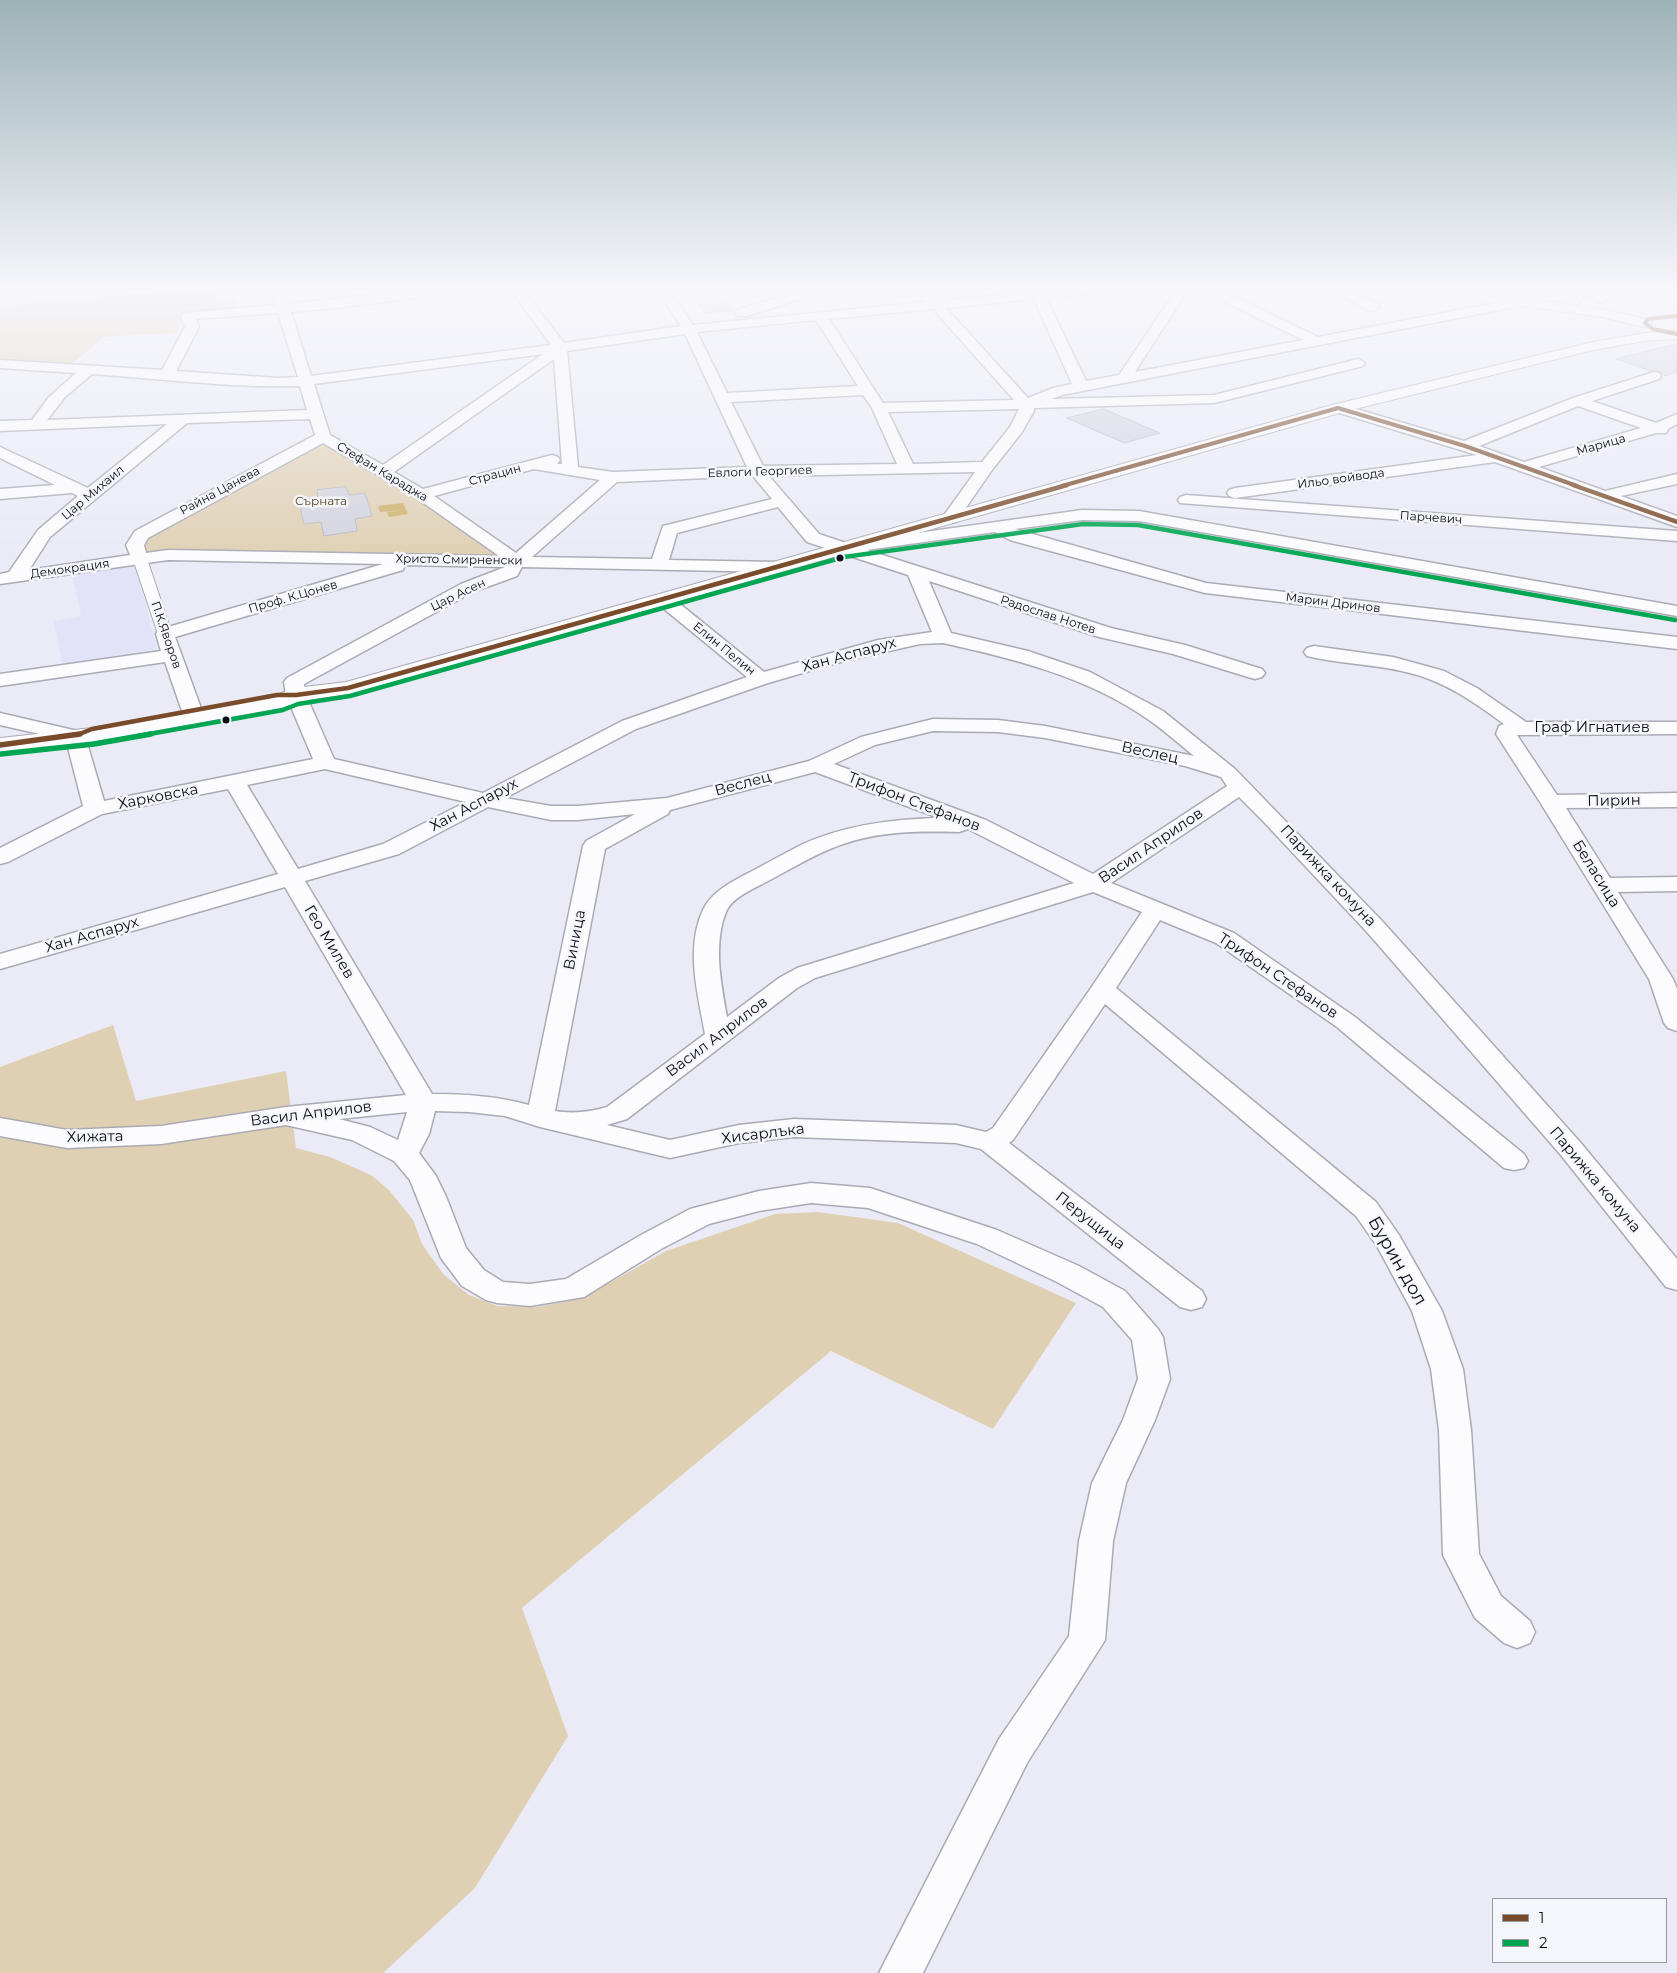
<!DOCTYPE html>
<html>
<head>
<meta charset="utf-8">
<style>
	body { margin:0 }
	#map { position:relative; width:1677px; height:1973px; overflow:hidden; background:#eaebf6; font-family:Montserrat,sans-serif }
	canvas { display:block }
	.legend { position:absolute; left:1492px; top:1898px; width:175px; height:65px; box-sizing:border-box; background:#f5f5fc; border:1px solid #9898a0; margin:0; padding:6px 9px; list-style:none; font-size:15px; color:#0c0c16 }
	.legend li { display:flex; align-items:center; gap:10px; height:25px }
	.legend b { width:25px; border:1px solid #9898a0 }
</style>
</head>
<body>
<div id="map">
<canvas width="1677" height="1973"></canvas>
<ul class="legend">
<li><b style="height:6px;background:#7a4b2a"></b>1</li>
<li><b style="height:6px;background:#00a651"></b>2</li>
</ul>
</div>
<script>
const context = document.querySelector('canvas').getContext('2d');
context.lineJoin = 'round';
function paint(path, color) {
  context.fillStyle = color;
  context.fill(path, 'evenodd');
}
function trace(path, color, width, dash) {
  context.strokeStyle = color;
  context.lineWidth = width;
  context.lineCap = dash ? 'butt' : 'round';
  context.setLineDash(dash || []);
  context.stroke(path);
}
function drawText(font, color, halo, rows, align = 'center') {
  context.font = font + ' Montserrat,sans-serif';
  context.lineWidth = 5;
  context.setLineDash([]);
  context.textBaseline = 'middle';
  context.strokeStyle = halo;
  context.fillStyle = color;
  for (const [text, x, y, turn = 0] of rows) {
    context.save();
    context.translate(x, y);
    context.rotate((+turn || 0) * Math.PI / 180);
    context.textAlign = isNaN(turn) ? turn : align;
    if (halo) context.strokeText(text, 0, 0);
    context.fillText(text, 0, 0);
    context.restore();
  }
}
paint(new Path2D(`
	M135,563L157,649L62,664L54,621L81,616L72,573Z`), '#e2e3f9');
paint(new Path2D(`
	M187,290H230L232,294L214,295L216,301L235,300L239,310L183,315L177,333L104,337L67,368L33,365L29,362L0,360V306Z
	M323,437L517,561L140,559L141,535Z
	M113,1025L136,1101L286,1071L296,1148L330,1157L371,1175L389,1190L413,1220L422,1244L444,1275L469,1295L497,1306L537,1307L583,1298L666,1251L775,1214L818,1212L898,1223L1076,1303L993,1429L831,1351L522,1608L568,1736L475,1888L383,1973H0V1067Z`), '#dfd0b3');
paint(new Path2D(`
	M403,503L408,514L389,517L387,512L405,510L380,512L378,506Z`), '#ceb168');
const building = new Path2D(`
	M719,290L733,311L705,313L690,292Z
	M1677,344V372L1665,376L1659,371H1651L1616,359Z
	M1104,409L1160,433L1124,443L1067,418Z
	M346,487L349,495L365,493L372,516L355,519L357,531L324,536L321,522L304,524L298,500L318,498L317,490Z`);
paint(building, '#d3d3de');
trace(building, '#b7b8c2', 1);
const pedestrian = new Path2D(`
	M140,555L147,559L172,634L170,637L165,638L158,634L133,559Z`);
const minor = new Path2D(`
	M272,290H284L289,304L415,290H451L445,294L337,308L291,312L311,376L551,345L511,290H523L564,343L681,326L657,290H669L693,325L926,302L922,296L928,292L933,293L939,301L1048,290H1093L1087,294L1046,298L1086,381L1119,375L1176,290H1188L1135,372L1303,340L1206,293L1204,290H1220L1318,337L1516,299L1529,290H1544L1525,305L1520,306L1062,395L1051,399L1214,395L1358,359L1365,363L1363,366L1214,403L1034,408V411L1022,432L992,470L956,522H944L942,518L975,472L769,476L819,534L846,543L1082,510L1139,511L1677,606V616L1139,521L1082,520L1015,529L1206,583L1677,637V649L1205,593L1010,540L995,532L867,550L1111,628L1185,645L1262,669L1265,673L1262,677L1255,679L1248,677L1173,654L1099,637L929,581L951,633L1028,651L1090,672L1163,711L1235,769L1383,922L1580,1142L1677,1259V1290L1666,1287L1560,1154L1367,932L1262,820L1239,797L1111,883L1234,933L1355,1017L1524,1154L1528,1161L1524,1168L1514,1170L1504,1168L1337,1027L1216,943L1160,920L1116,988L1376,1202L1399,1235L1442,1311L1463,1369L1471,1430L1479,1554L1501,1596L1530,1621L1535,1632L1530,1643L1517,1648L1504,1643L1475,1618L1443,1555L1439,1430L1431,1369L1412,1311L1377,1246L1356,1216L1105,1004L1013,1140L1009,1143L1202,1291L1206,1299L1202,1307L1191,1310L1180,1307L981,1149L956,1143L794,1137L739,1143L670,1158L540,1127L505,1116L469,1112L435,1111L429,1134L419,1153L436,1176L447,1199L466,1248L484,1270L503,1282L530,1284L566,1279L641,1235L690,1209L759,1191L811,1183L870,1188L997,1230L1079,1266L1125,1291L1158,1329L1163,1337L1170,1379L1155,1420L1126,1483L1113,1541L1105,1640L1027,1763L923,1973H879L999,1739L1069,1636L1079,1541L1092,1483L1123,1420L1138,1379L1132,1340L1103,1307L1057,1282L977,1244L868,1208L811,1203L759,1211L709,1224L661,1249L584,1297L530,1306L497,1303L486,1300L462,1286L441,1258L410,1180L394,1161L352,1140L286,1125L161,1144L67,1148L0,1136V1118L67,1130L161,1126L286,1107L406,1095L285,887L0,969V954L278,874L228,789L102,814L8,862L0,864V848L83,806L66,740L0,725V713L82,732L85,736L104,801L313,759L286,695L284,682L287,678L461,584L505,567L405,565L403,570L175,637L202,711L199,715L192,717L185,715L182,711L165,662L0,686V674L161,651L156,634L158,630L383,564L168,560L0,584V574L9,572L38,530L78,496L72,493L0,499V489L55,485L0,458V447L88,488L167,424L0,431V421L32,420L49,397L76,373L0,368V360L162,370L185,327L181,316L183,313L276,305ZM1034,299L1072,384L1053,388L1028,398L946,308ZM933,309L1014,400L883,403L829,319ZM278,313L298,377L278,378L176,371L199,327L196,319ZM816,320L858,386L727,393L697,332ZM685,334L747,467L613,472L578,467L567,351ZM543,354L383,465L330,435L314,384ZM554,359L562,464H557L560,460L558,457L552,455L423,489L394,472ZM92,374C160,379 232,388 300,386L307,410L47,420L65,397ZM863,395L872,408L897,464L763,466L731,402ZM1019,409L1010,427L982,462L913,464L888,412ZM310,419L315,435L135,531L126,545L130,555L29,570L50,537L187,423ZM323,443L415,497L499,556L168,550L146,553L144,545L148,538ZM534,469L600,480L516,553L434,496ZM753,476L772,499L663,526L652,559L532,557L617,482ZM778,507L807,542L908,575L932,632L878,640L764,672L670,596L664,595L658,596L655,600L658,604L747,677L622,721L483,793L334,759L306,695L304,684L473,592L517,576L522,567L778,572L784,571L787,567L784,563L778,562L669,560L677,533ZM943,643C1015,659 1088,677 1149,720C1165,731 1179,744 1194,756L1045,726L998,720L933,719L861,737L809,761L667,798L578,806H551L505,798L636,729L768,683L844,661L920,644ZM933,731L998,732L1045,738L1185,766L1221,777L1227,786L1093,874L986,820L834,764L875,745ZM325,769L466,802L383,844L298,869L247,785ZM815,772L939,818C892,819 846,825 803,844C787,852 771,861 756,869C736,880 713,889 703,910C685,948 698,995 705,1034L607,1107C590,1112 573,1114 555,1111L605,849L668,814L670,810ZM488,807L551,820H578L635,814L586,841L583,846L529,1105C497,1096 465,1094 432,1094L305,881L399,854ZM968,829L1074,883L797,968L779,978L727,1017C721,983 713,945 726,912C732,897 755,888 768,881C793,868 816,853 843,844C880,831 920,831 959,832ZM1093,892L1142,912L1091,988L993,1128L986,1132L956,1125L794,1119L739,1125L670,1140L607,1125L627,1119L797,988L815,978ZM407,1112L398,1140L370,1127L339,1119Z
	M802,290H821L819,293L747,316H737L735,313L737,310Z
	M1331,290H1347L1378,304L1379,307L1373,311L1368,310Z
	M1610,290H1628L1626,293L1595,304L1586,313H1576L1575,310L1585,298Z
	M1654,372L1659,373L1661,376L1659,379L1592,401L1656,423L1677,414V424L1668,429L1666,433H1656L1539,467L1605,491L1677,474V484L1621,496L1677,516V527L1495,462L1235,498L1229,496L1227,493L1229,490L1235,488L1477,455L1333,411L1331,408L1333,405H1343L1464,441L1573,398ZM1578,406L1641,428L1524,462L1479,446Z
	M1186,495L1677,531V541L1180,503L1178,500L1180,497Z
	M1314,646L1393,657L1444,671L1477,688L1526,722H1677V734L1517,735L1557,795L1677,793V807L1566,808L1610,878L1677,877V891L1618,892L1673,979L1677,989V1031L1668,1028L1664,1023L1649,979L1540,802L1496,734L1499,726L1504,724C1474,702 1443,680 1406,672C1374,664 1340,664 1307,656L1304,652L1307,648Z`);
const tertiary = new Path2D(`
	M1431,290H1468L1602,309L1650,320L1652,323L1650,326L1645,327L1602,317L1438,294Z`);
const secondary = new Path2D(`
	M1677,331V339L1645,341L1593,350L1343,412L356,693L300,701L281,708L92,742L0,752V738L92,728L276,695L296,688L346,682L1332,405L1593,342L1645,333Z`);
trace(pedestrian, '#aaaab5', 2);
trace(minor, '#aaaab5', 3);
trace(tertiary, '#aaaab5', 2);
trace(secondary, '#aaaab5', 2);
paint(pedestrian, '#fcfcfe');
paint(minor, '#fcfcfe');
paint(tertiary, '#fcfcfe');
paint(secondary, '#fcfcfe');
trace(new Path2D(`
	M1677,316L1648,319L1645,323L1653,329L1677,334
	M1062,486L1338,408L1465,446L1577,486`), '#7a4b2a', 4);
trace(new Path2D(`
	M1573,485L1677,522
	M77,735L92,729L277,695H296L348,688L1067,485`), '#7a4b2a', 4.5);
trace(new Path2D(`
	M0,745L80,734`), '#7a4b2a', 5.5);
trace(new Path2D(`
	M144,735L283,710L298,704L350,696L844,557L1083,524L1138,525L1675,620`), '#00a651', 4.5);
trace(new Path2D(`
	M1,754L94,744L151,734`), '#00a651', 5.5);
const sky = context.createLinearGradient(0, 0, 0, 566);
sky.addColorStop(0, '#9db3b5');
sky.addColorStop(0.51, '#f6f6fb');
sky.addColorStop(1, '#f6f6fb00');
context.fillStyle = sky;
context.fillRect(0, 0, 1677, 566);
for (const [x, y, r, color] of [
	[840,558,4.5,"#0c0c16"],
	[226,720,4.5,"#0c0c16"]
]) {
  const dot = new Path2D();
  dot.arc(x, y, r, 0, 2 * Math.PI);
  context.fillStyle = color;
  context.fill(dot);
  trace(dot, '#f5f5fc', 2);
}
drawText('12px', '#0c0c16', '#f5f5fc', [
	["Марица",1601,445,-16],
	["Стефан Караджа",382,472,31],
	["Евлоги Георгиев",760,472,-2],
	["Страцин",495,475,-15],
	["Ильо войвода",1341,479,-8],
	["Райна Цанева",220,491,-28],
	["Цар Михаил",93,493,-40],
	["Парчевич",1431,518,4],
	["Христо Смирненски",459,560,1],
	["Демокрация",70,569,-8],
	["Цар Асен",458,595,-26],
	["Проф. К.Цонев",293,597,-16],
	["Марин Дринов",1333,603,7],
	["Радослав Нотев",1048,615,18],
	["П.К.Яворов",166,635,71],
	["Елин Пелин",724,649,39]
]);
drawText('12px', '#554318', '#f5f5fc', [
	["Сърната",321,501]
]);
drawText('15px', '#0c0c16', '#f5f5fc', [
	["Хан Аспарух",849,655,-15],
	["Граф Игнатиев",1592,728],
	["Веслец",1150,753,12],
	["Веслец",743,784,-15],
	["Харковска",158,797,-11],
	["Пирин",1614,801,-1],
	["Трифон Стефанов",914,802,21],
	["Хан Аспарух",474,805,-28],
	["Васил Априлов",1151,846,-34],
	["Беласица",1596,874,58],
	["Парижка комуна",1328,876,47],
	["Хан Аспарух",92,935,-16],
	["Виница",575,940,-79],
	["Гео Милев",329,942,59],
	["Трифон Стефанов",1278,976,34],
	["Васил Априлов",717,1037,-37],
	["Васил Априлов",311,1114,-7],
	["Хисарлъка",763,1134,-7],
	["Хижата",95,1137,-1],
	["Парижка комуна",1595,1180,50],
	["Перущица",1090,1221,38]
]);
drawText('18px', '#0c0c16', '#f5f5fc', [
	["Бурин дол",1397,1261,60]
]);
</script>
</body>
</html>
